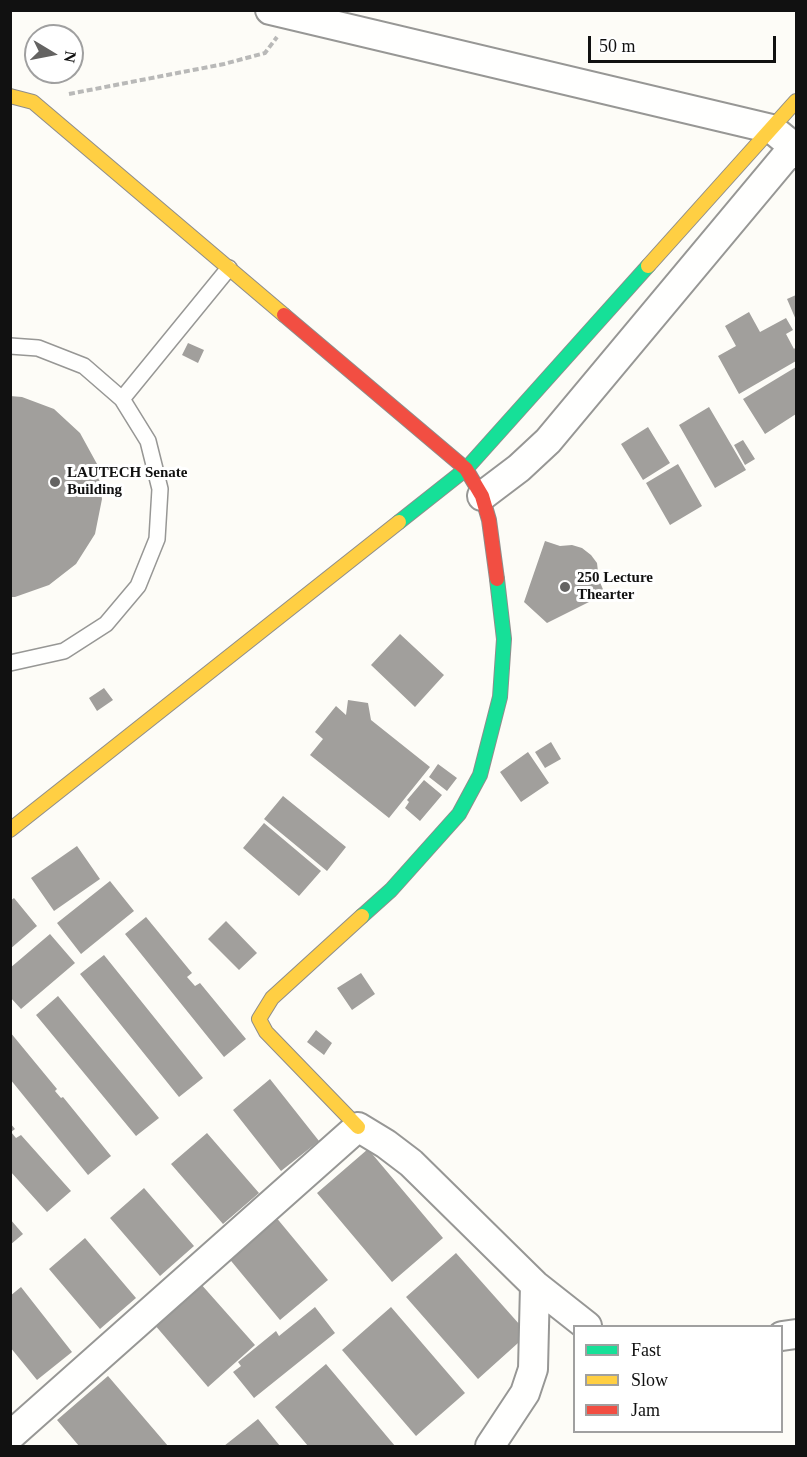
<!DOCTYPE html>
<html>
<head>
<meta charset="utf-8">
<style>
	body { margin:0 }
	#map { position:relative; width:807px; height:1457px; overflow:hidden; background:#fdfcf7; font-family:Georgia,serif }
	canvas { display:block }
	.frame { position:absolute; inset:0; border:12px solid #111; pointer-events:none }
	.legend { position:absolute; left:573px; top:1325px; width:210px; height:108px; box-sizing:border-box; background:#fff; border:2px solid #a0a0a0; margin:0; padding:8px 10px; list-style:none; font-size:18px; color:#111 }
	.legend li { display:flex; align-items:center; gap:12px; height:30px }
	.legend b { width:30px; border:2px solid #a0a0a0 }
	.north { position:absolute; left:24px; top:24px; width:60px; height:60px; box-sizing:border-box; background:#fff; border:2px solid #a0a0a0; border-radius:50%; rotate:100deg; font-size:16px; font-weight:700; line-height:24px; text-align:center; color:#111 }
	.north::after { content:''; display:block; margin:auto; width:21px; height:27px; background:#646362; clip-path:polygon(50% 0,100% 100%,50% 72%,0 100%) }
	.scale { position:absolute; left:588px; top:36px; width:188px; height:27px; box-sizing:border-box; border:3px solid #111; border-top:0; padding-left:8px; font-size:18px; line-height:21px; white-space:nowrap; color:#111; -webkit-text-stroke:4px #fff; paint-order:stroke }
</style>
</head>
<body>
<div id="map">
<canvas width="807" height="1457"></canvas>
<div class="frame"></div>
<ul class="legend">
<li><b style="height:8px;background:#16e098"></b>Fast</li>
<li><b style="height:8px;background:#ffcf43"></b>Slow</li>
<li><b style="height:8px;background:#f24e42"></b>Jam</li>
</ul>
<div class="north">N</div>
<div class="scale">50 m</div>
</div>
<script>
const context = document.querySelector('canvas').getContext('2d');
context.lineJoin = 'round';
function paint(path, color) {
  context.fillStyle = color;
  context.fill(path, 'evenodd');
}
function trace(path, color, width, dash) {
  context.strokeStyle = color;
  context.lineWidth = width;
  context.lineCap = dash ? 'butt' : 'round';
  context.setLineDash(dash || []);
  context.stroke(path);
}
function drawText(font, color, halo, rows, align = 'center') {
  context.font = font + ' Georgia,serif';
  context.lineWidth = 6;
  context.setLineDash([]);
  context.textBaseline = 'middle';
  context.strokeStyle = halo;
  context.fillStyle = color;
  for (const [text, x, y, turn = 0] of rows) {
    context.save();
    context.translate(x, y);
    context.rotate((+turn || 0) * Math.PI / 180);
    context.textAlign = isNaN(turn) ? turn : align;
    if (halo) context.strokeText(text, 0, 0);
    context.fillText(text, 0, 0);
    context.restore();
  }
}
paint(new Path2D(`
	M796,295V320L787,299Z
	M749,312L760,332L786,318L793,330L786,334L794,349L796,347V361L739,394L718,356L736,346L725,326Z
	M188,343L204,350L198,363L182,355Z
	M796,367V414L765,434L743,399Z
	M10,396L22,397L54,409L80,433L97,464L102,499L95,534L76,564L49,585L15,597H10Z
	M709,407L746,470L715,488L679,425Z
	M648,427L670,463L643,480L621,444Z
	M743,440L755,459L745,465L734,445Z
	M678,464L702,506L670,525L646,483Z
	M545,541L560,546L572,545L582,548L591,555L597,563L599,580L605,594L547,623L524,602Z
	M400,634L444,675L415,707L371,665Z
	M104,688L113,700L97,711L89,698Z
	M348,700L368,703L371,720L430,767L389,818L310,755L323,739L315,732L336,706L346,715Z
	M551,742L561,759L545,768L535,752Z
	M528,752L549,783L521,802L500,772Z
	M438,764L457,778L447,791L429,777Z
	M424,780L442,795L420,821L405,808L409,802L407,800Z
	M283,796L346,847L327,871L264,819Z
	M264,823L321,871L299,896L243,848Z
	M77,846L100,879L54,911L31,878Z
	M110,881L134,911L81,954L57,923Z
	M14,898L37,926L10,949V901Z
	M146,917L192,973L187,977L195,986L200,983L246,1039L224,1057L125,934Z
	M226,921L257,953L239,970L208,939Z
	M50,934L75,963L21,1009L10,997V968Z
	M104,955L203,1078L179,1097L80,974Z
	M361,973L375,994L352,1010L337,988Z
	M58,996L159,1118L136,1136L36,1015Z
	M316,1030L332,1043L324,1055L307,1042Z
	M10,1032L57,1089L55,1091L61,1098L63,1097L111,1156L88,1175L10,1079Z
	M270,1079L319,1141L281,1171L233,1110Z
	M10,1123L15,1129L11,1132L16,1138L21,1135L71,1191L47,1212L10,1171Z
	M207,1133L259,1193L223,1224L171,1164Z
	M368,1149L443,1238L392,1282L317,1193Z
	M144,1188L194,1246L160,1276L110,1218Z
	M275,1216L328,1280L280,1320L227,1256Z
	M10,1219L23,1234L10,1245Z
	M85,1238L136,1298L100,1329L49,1269Z
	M456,1253L528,1334L478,1379L406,1297Z
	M200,1283L255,1345L208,1387L154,1324Z
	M21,1287L72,1352L37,1380L10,1347V1296Z
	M315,1307L335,1333L254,1398L233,1372L241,1366L238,1362L276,1331L279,1336Z
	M391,1307L465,1393L416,1436L342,1350Z
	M326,1364L395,1446H308L275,1407Z
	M108,1376L168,1446H79L57,1420Z
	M258,1419L280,1446H224Z`), '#a19f9c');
const lane = new Path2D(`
	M10,346L38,348L84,366L122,399L148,441L160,489L157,539L138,586L106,624L64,651L10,663
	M122,399L229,268`);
const street = new Path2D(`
	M270,10L772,129L794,147L796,154
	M482,496L519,468L548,441L796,144
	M782,1336L796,1334
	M10,1436L358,1127L386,1144L411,1163L535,1285L587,1326
	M490,1446L525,1393L533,1369L535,1285`);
const fast = new Path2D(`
	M399,522L466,469L648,266
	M362,916L391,890L459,814L480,775L500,697L504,639L497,579`);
const slow = new Path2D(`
	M10,96L33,102L284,315
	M648,266L796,101
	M10,830L399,522
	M358,1127L266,1032L259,1019L272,998L362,916`);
const jam = new Path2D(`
	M284,315L466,469L482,496L489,520L497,579`);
trace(lane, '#979795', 18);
trace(street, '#979795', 32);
trace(fast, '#8e8d8b', 16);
trace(slow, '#8e8d8b', 16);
trace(jam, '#8e8d8b', 16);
trace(new Path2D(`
	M69,94L224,64L265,53L277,37`), '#b9b9b8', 4, [6, 3]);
trace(lane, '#fffffe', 15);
trace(street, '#fffffe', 28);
trace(fast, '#16e098', 14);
trace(slow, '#ffcf43', 14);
trace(jam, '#f24e42', 14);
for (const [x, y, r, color] of [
	[55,482,6,"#646362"],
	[565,587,6,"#646362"]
]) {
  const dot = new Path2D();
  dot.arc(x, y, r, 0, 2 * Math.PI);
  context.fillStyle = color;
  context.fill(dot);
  trace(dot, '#fff', 2);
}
drawText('bold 15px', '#111', '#fff', [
	["LAUTECH Senate",67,473],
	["Building",67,490],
	["250 Lecture",577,578],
	["Thearter",577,595]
], 'left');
</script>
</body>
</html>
